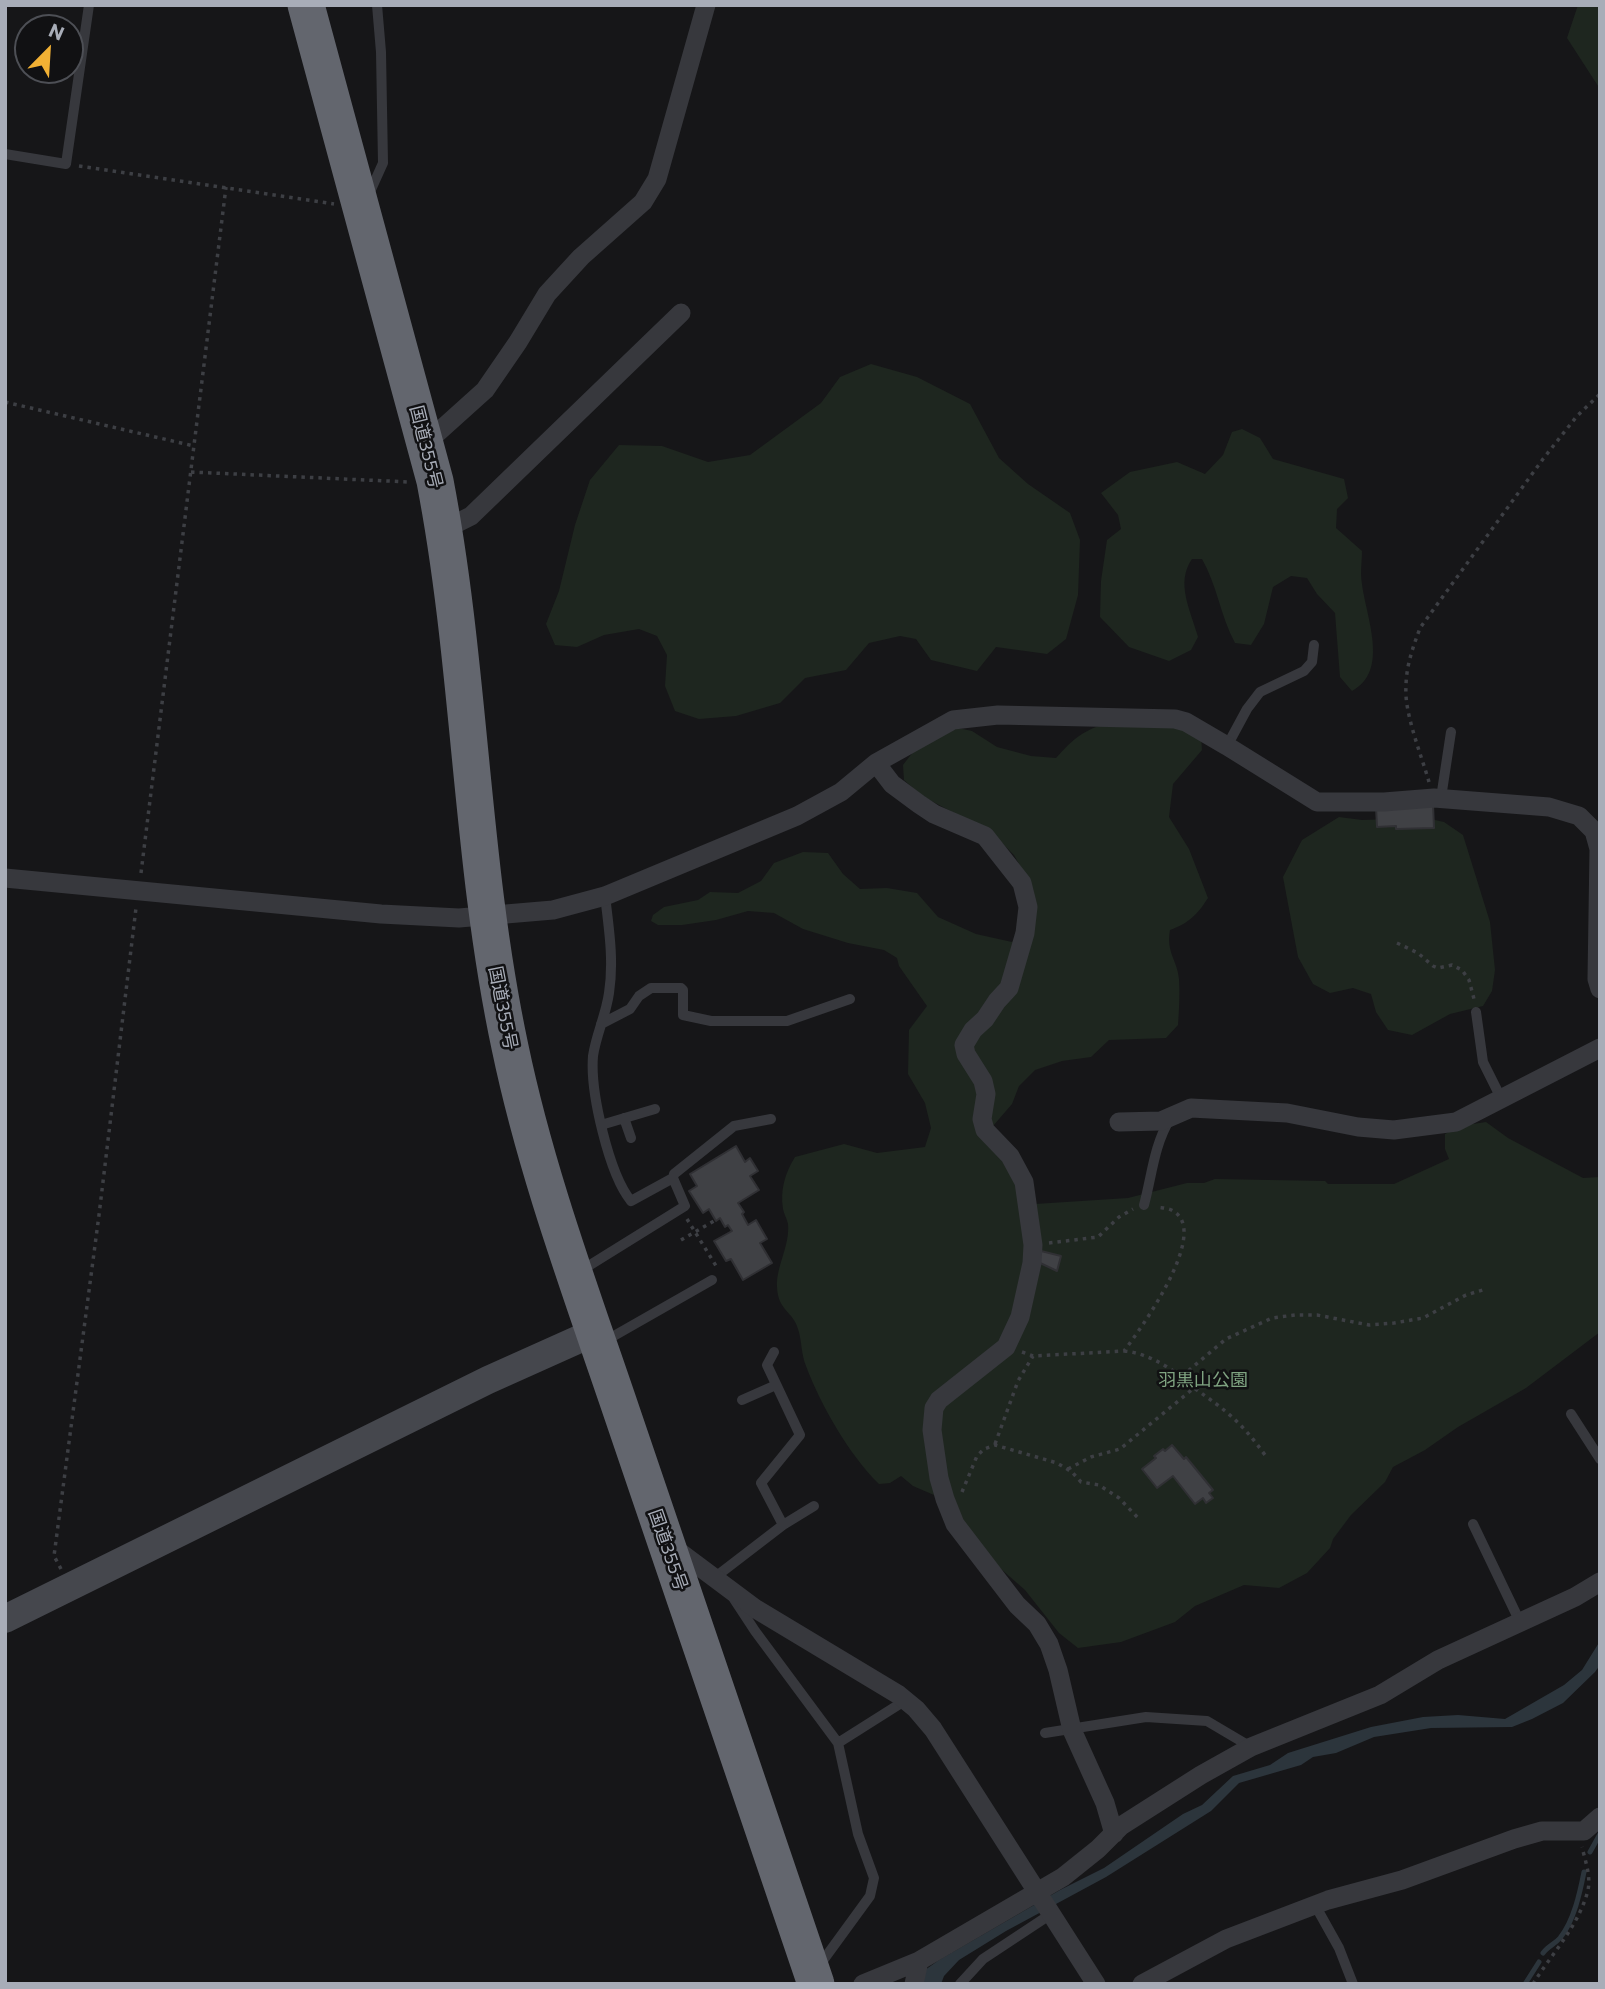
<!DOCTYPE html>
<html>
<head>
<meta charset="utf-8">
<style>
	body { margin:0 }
	#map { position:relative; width:1605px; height:1989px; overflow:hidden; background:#161618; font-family:Commissioner,sans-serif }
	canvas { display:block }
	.frame { position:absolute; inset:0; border:7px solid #a8adb8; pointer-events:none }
	.north { position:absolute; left:14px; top:14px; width:70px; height:70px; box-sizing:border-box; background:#111113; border:2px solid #4d4f55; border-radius:50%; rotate:24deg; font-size:19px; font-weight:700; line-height:28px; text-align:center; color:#a8adb8 }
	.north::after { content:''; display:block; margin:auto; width:24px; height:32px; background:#f2b134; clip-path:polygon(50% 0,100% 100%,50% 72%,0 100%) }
</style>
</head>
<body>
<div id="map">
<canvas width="1605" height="1989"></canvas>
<div class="frame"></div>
<div class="north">N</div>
</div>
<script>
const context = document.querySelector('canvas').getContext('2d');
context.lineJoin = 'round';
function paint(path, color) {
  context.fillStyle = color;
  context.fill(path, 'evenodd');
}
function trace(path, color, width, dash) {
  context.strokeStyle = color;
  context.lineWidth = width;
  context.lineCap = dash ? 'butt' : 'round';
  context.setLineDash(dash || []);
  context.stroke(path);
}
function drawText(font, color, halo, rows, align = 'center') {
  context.font = font + ' Commissioner,"Noto Sans JP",sans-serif';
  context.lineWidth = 5;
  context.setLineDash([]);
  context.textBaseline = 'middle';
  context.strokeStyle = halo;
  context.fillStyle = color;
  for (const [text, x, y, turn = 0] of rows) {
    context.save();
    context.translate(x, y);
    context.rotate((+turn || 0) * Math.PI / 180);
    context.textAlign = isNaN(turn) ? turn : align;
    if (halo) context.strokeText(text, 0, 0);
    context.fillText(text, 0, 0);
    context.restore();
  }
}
paint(new Path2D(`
	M1578,5H1600V89L1567,38Z
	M871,364L917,377L970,404L999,458L1028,484L1070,513L1080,540L1078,595L1066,639L1047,654L996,647L977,671L931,660L916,639L900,636L869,643L846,670L805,678L780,703L736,716L699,719L675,711L665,686L667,655L657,636L639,629L604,635L577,647L555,645L546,624L559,591L575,525L590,480L619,445L662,446L708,462L750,455L821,403L840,377Z
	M1242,429L1260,438L1273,459L1344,479L1348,498L1337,509L1336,528L1362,551C1362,561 1360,573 1362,584C1366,617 1390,671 1352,691L1340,677L1335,613L1317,594L1307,578L1291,576L1273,587L1264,624L1251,645L1235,643C1220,615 1217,585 1202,559H1192C1175,583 1191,611 1198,637L1191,650L1169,661L1129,647L1100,617L1101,581L1107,540L1121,529L1118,515L1101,493L1130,472L1177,462L1205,474L1223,455L1232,432Z
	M1109,723L1166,724L1201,736L1202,750L1173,784L1169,817L1189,849L1208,898C1197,915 1189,923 1170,930C1166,953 1177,959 1179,979C1180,994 1179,1010 1178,1025L1166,1038L1109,1040L1091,1057L1062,1061L1035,1070L1019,1086L1012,1104L993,1126L1035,1204L1128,1198L1187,1183H1204L1215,1179L1325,1181L1328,1184H1394L1449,1159L1445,1149V1134L1460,1126L1486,1122L1508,1138L1583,1178L1600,1177V1332L1526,1388L1458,1427L1425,1450L1393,1467L1385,1482L1351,1515L1333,1539L1330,1548L1307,1573L1279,1588L1244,1585L1195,1606L1175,1622L1121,1642L1078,1648L1059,1633L1025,1590L993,1562L934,1495L913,1486L901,1476L890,1483L879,1484C850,1456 820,1404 806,1366C801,1354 802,1341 798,1329C793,1311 778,1311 777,1287C776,1266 790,1246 788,1224C787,1219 784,1214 783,1209C780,1190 785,1173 795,1157L844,1144L877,1153L925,1147L931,1128L925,1103L908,1074L909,1030L927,1006L899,966L897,958L884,950L848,943L803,929L774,913L748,911L716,920L682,925H658L651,921L653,915L664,907L698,900L710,892L738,893L761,881L774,863L803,852L828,853L843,874L860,889L887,888L917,893L938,917L976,934L1012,942L1036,919L1033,889L1014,855L992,833L922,796L904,780L903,765L913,752L953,727L972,731L997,747L1031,756L1056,758C1074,738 1083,730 1109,723Z
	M1339,817L1362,820L1426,818L1444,822L1463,835L1490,922L1495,970L1492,991L1483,1006L1450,1014L1412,1035L1388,1030L1376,1012L1371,994L1353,988L1330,993L1313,984L1298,957L1283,877L1302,840Z`), '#1e261f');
paint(new Path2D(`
	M1600,1641V1665L1595,1672L1563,1703L1532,1719L1512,1727L1431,1728L1374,1737L1336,1753L1313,1757L1301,1765L1239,1783L1211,1811L1106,1877L1006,1931L959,1960L944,1976L941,1984H919L925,1970L939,1960L1060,1890L1104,1868L1183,1814L1202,1805L1233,1776L1270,1765L1288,1753L1371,1727L1423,1717L1458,1715L1505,1719L1564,1685L1582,1670Z`), '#2c353c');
trace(new Path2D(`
	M1590,1852L1600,1834
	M1543,1953C1548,1946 1555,1944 1560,1938C1574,1921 1580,1892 1584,1872
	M1525,1984L1539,1962`), '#2c353c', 5);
const building = new Path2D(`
	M1433,804L1434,828L1396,829V826L1377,827L1376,807Z
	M736,1146L745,1162L750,1158L758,1171L750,1176L759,1190L738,1203L744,1212L742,1214L748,1225L756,1220L767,1239L760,1243L772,1263L743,1280L731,1259L726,1261L714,1241L732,1231L728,1225L725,1227L720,1218L716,1221L709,1209L703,1213L689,1191L697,1186L690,1174Z
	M1041,1251L1061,1256L1057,1271L1038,1262Z
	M1172,1445L1184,1459L1186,1457L1213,1490L1209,1493L1213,1498L1206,1503L1203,1498L1195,1504L1173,1476L1157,1488L1142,1469L1156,1458L1154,1456L1163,1449L1165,1451Z`);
paint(building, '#404145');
trace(building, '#303034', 2);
trace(new Path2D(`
	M79,166L334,204
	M5,402L194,446
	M191,472L409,482
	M1429,782C1422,757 1404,713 1406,687C1406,666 1413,647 1420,628L1543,459L1577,416L1600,394
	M141,873L226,187
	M1397,943L1418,953L1433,966L1438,968L1452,965L1462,970L1469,980L1474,999
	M687,1219L718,1269
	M681,1240L714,1221
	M1049,1243L1098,1237L1119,1217L1133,1209
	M1124,1351C1149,1353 1177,1371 1194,1388
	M1022,1352L1033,1356L1124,1351C1140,1330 1211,1232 1173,1211C1169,1208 1162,1208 1157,1207
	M1182,1376L1226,1339L1272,1318L1295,1315H1317L1369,1325L1394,1323L1423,1318L1466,1295L1486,1289
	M995,1444L1018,1381L1033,1356
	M1068,1469L1091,1457L1120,1449L1194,1388C1227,1411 1241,1422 1265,1455
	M962,1492L977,1456L984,1449L995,1445L1057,1463L1072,1472L1081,1482L1099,1485L1119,1498L1140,1520
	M61,1569L54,1556L99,1215L136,908
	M1533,1984C1552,1953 1579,1926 1588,1890C1591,1876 1585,1860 1582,1847`), '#3d3f44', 3.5, [3.5, 5]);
trace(new Path2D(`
	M5,154L66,164L89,5
	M369,194L383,163L381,52L377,5
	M1227,746L1247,709L1260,692L1304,671L1312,662L1314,645
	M1441,798L1451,732
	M1476,1012L1483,1062L1502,1100
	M601,1024L630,1009L639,996L651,988H681L683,990V1015L711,1021H787L850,999
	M624,1118L631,1138
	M601,1125L655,1109
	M673,1178L674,1174L734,1126L771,1119
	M1144,1205C1152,1175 1154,1145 1170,1119
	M582,1270L685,1206L673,1178L631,1201C609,1174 590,1092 593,1056C596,1035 606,1015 609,993C614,961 609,929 605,896
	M605,1341L712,1280
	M742,1400L776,1385
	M1571,1414L1600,1459
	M1473,1524L1520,1622
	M783,1525L814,1506
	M714,1578L783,1525L761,1483L800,1435L767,1365L774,1352
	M734,1599L755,1631L838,1743L858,1834L874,1878L870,1896L819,1966
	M1045,1733L1146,1717L1207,1721L1251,1747
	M838,1743L906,1700
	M1315,1905L1339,1948L1353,1984
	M960,1984L983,1959L1051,1914`), '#37383d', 10);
trace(new Path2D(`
	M425,444L485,390L518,342L547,294L581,257L643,202L657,179L706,5
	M445,529L471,516L681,313
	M876,763L892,784L919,804L934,814L985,836L1022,883L1028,907L1025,933L1009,988L997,1001L985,1019L973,1030L964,1045L966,1054L983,1081L986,1094L982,1119L985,1130L1010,1156L1024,1182L1033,1245L1032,1263L1020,1317L1006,1347L939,1400L934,1408L932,1430L939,1478L945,1499L955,1524L1017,1605L1037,1624L1049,1644L1058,1670L1072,1730L1105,1803L1114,1834
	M5,878L381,914L459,918L553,910L605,896L797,816L841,792L876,763L953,720L998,715L1175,719L1186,722L1227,746L1317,802H1384L1434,798L1549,807L1579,816L1594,831L1599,849L1597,979L1600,989
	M1119,1122L1161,1121L1191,1108L1287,1113L1358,1127L1394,1130L1456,1122L1600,1048
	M669,1550H675L681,1553L756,1609L899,1695L916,1709L933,1729L1096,1984
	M863,1984L919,1961L1063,1877L1098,1849L1121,1826L1201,1775L1251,1747L1380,1695L1438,1660L1575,1597L1600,1582
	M914,1984L919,1961
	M1142,1984L1226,1939L1328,1900L1402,1880L1514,1839L1542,1831H1584L1600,1817`), '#37383d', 19);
trace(new Path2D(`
	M5,1619L488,1380L595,1332`), '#45474d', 28);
trace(new Path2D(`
	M306,5L435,481C471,668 470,860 510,1047C536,1172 581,1292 622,1413C686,1604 751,1794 816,1984`), '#63666e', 37);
drawText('18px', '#a8adb8', '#111113', [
	["国道355号",426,447,76],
	["国道355号",503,1008,79],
	["国道355号",668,1550,71]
]);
drawText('18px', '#7fa381', '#111113', [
	["羽黒山公園",1203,1380]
]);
</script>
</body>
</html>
